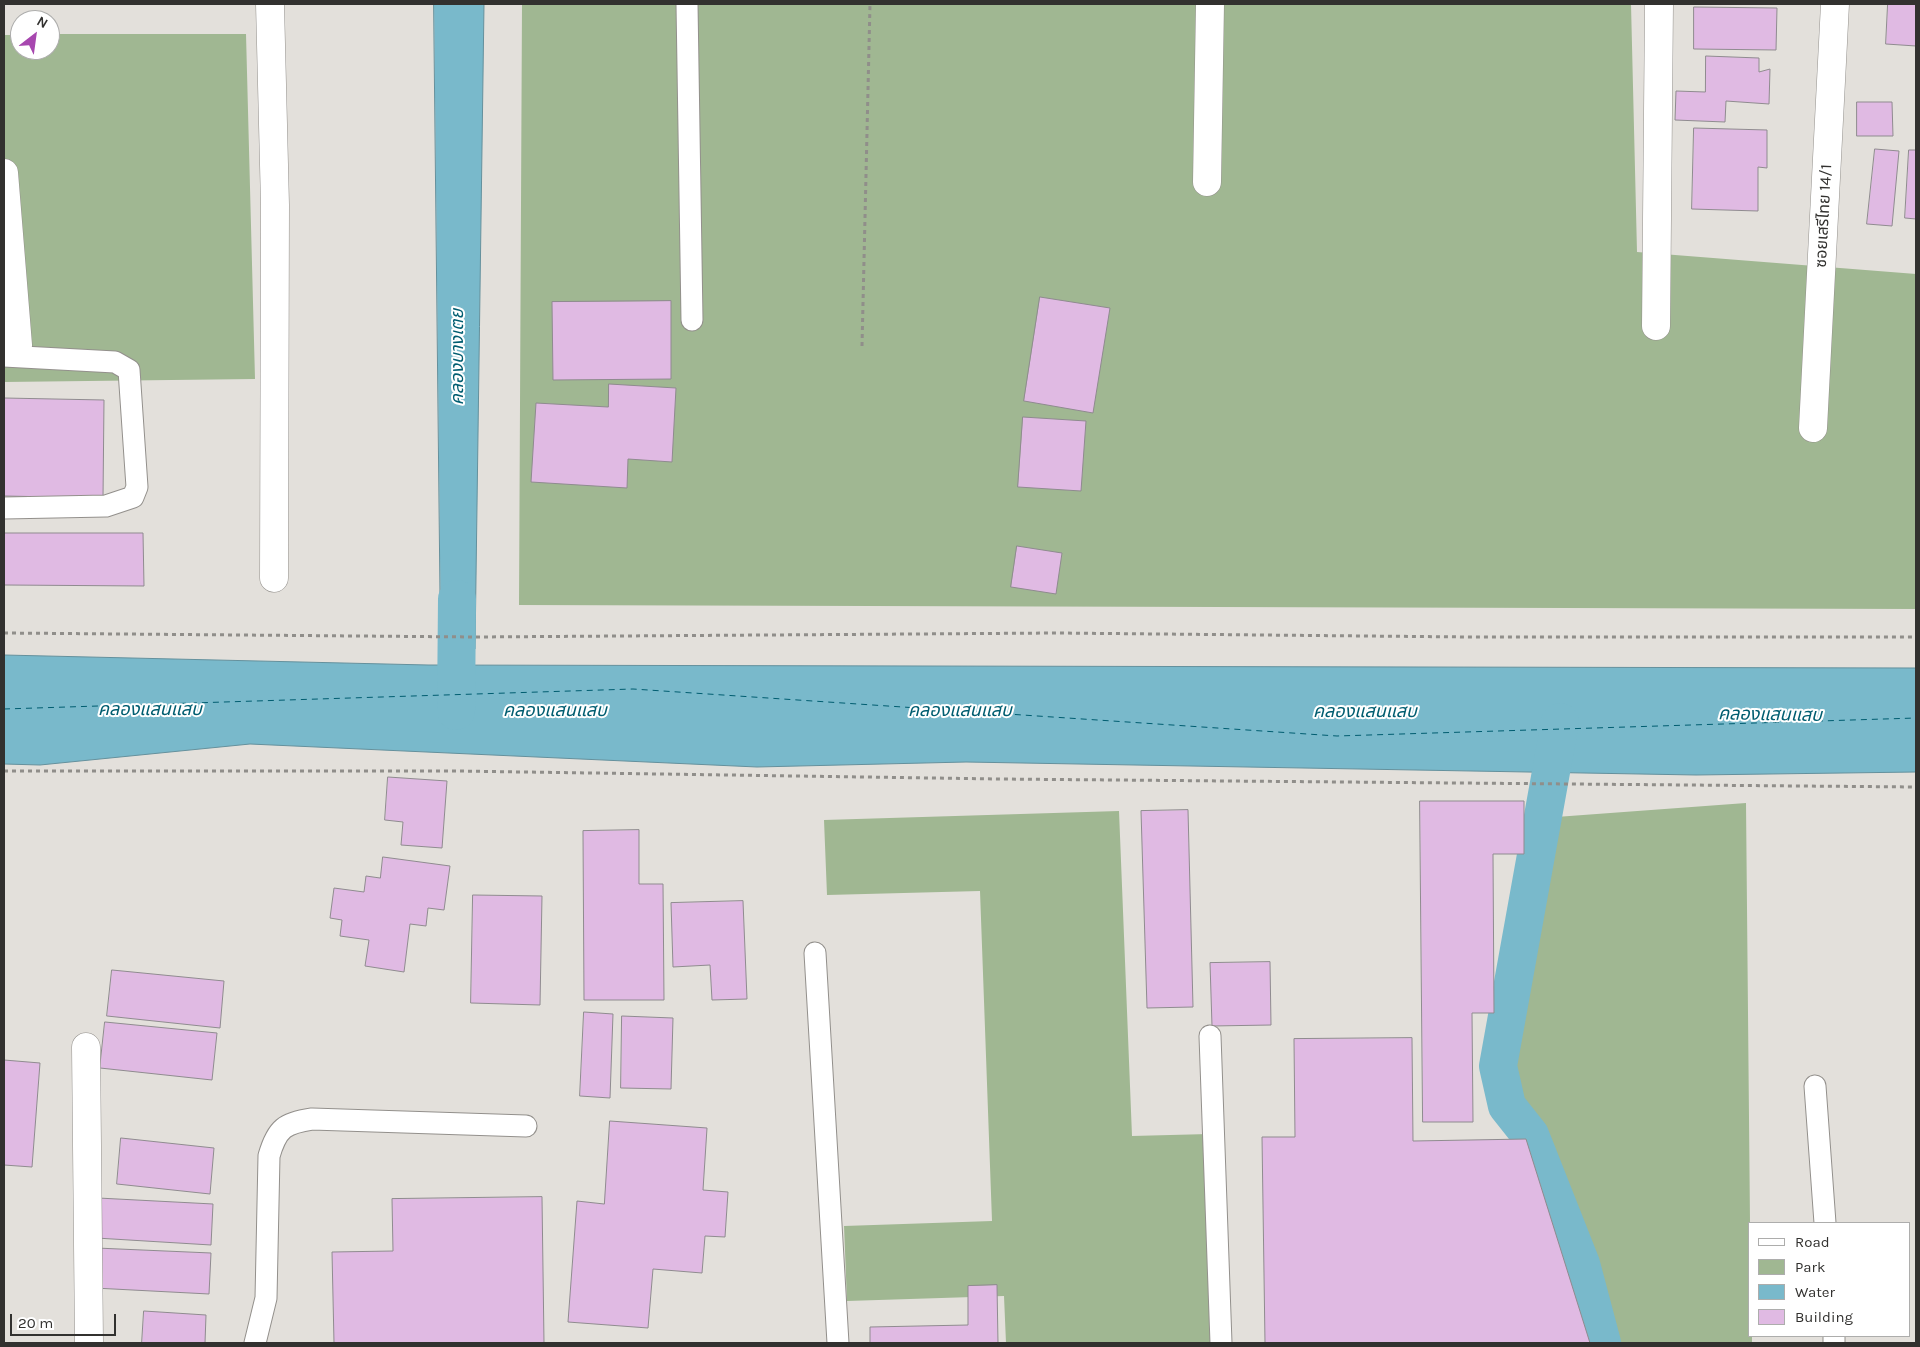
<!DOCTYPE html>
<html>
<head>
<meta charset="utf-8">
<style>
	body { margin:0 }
	#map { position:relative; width:1920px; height:1347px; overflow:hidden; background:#e3e0db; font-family:Karla,sans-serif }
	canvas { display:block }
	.frame { position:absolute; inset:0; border:5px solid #32312f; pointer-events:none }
	.legend { position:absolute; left:1748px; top:1222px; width:162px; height:115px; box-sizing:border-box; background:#fff; border:1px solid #adadac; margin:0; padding:6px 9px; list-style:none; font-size:15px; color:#32312f }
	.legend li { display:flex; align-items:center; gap:10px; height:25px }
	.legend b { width:25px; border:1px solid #adadac }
	.north { position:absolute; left:10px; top:10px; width:50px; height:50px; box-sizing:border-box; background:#fff; border:1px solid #adadac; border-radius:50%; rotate:30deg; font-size:14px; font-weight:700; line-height:20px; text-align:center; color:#32312f }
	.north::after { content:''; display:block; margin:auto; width:18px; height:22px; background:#a747af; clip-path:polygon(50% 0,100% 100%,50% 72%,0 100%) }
	.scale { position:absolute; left:10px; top:1314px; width:106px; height:22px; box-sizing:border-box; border:2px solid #32312f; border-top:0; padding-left:6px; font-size:15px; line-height:18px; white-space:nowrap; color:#32312f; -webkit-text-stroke:4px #fff; paint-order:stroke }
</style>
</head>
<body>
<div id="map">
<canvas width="1920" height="1347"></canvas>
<div class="frame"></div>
<ul class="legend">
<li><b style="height:6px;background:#fff"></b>Road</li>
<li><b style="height:14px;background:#a0b792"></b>Park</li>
<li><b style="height:14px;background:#79b9cb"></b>Water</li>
<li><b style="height:14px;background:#e0bae3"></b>Building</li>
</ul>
<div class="north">N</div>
<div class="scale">20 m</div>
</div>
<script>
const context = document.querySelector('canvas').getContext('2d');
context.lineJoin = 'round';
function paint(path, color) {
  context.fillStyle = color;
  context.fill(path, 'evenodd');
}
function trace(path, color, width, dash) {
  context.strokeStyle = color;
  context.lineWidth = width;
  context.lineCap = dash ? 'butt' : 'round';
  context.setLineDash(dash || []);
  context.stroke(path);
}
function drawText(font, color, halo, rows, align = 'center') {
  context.font = font + ' Karla,"Noto Sans Thai",sans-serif';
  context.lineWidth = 4;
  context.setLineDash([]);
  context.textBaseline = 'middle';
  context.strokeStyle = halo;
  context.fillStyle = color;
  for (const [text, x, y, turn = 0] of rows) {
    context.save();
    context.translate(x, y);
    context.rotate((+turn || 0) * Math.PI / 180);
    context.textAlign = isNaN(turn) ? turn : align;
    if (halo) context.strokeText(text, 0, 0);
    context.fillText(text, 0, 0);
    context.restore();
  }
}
paint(new Path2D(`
	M522,4H1631L1637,252L1916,274V609L519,605Z
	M50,34H246L255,379L4,382V35H20V50H50Z
	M1746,803L1750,1223L1749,1336H1752V1343H1614L1590,1245L1507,1079L1556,817Z
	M1119,811L1132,1136L1209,1134L1217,1343H1006L1004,1296L847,1301L844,1226L992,1221L980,891L827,895L824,820Z`), '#a0b792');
const water = new Path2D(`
	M434,4H484L475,649L441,650Z
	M4,655L428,665L1916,668V772L1696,775L966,762L757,767L250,744L40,765L4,764Z`);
paint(water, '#79b9cb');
trace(water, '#64909c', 1);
trace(new Path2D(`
	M456,711L457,599
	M1560,722L1498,1066L1507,1106L1530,1135L1581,1264L1602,1343`), '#79b9cb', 38);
trace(new Path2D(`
	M4,709L633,689L1337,736L1916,718`), '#005d70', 1, [6, 5]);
const building = new Path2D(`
	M1888,4H1916V46L1886,44Z
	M1694,7L1777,8L1776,50L1694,49Z
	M1706,56L1759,58V72L1770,69L1769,104L1726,101L1725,122L1675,120L1676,91L1705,92Z
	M1857,102H1892L1893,136H1857Z
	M1694,128L1767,130V168L1758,167V211L1692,209Z
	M1875,149L1899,151L1892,226L1867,224Z
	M1909,150H1916V219L1905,218Z
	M1040,297L1110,308L1093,413L1024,401Z
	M671,301V379L553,380L552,302Z
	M609,384L676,388L672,462L628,459L627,488L531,482L536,403L608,407Z
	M4,398L104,400L103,498L4,496Z
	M1023,417L1086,421L1081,491L1018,487Z
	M4,533H143L144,586L4,585Z
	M1017,546L1062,553L1056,594L1011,587Z
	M388,777L447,781L442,848L401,845L403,822L385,820Z
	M1420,801H1524V854H1493L1494,1013H1472L1473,1122H1423Z
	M1188,810L1193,1007L1147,1008L1141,811Z
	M639,830V884H663L664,1000H584L583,831Z
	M383,857L450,866L444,910L428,908L426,926L410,924L404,972L365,966L369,940L340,936L342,920L330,918L334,888L364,892L366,876L380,878Z
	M473,895L542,896L540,1005L471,1003Z
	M743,901L747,999L712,1000L710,965L673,967L671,903Z
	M1270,962L1271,1025L1212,1026L1210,963Z
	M112,970L224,981L220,1028L107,1016Z
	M584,1012L613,1014L610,1098L580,1096Z
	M622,1016L673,1018L671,1089L621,1088Z
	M105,1022L217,1033L212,1080L100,1068Z
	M1412,1038L1413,1141L1526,1139L1590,1343H1265L1262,1137H1295L1294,1039Z
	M4,1060L40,1063L32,1167L4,1165Z
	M610,1121L707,1128L703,1190L728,1192L725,1237L705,1236L702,1273L653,1269L648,1328L568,1322L577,1201L604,1204Z
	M121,1138L214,1148L210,1194L117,1184Z
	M542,1197L544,1343H334L332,1252L393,1251L392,1199Z
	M98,1198L213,1204L211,1245L96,1238Z
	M96,1248L211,1253L209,1294L94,1288Z
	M997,1285L998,1343H870V1327L968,1325V1286Z
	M144,1311L206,1315L205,1343H142Z`);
paint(building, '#e0bae3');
trace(building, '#8f8b8f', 1);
const service = new Path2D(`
	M687,4L692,320
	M4,356L115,362L129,370L137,487L133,497L106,506L4,508
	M815,953L838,1343
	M1210,1036L1221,1343
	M1815,1086L1825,1223
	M1834,1336V1343
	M255,1343L266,1298L269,1156C277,1128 285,1123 312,1119L526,1126`);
const minor = new Path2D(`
	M270,4L275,205L274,578
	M4,173L18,345
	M1207,182L1210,4
	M1656,326L1659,4
	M1813,428L1835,4
	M86,1047L89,1343`);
trace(service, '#93908c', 23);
trace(minor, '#93908c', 29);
trace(new Path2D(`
	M862,346L870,4
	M4,633L476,637L1056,633L1470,637H1916
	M4,771H456L1000,779L1916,787`), '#908e8a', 3, [4, 4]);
trace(service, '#fff', 21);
trace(minor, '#fff', 28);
drawText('16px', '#32312f', '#fff', [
	["ซอยเสรีไทย 14/1",1824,216,-87]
]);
drawText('italic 18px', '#005d70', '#fff', [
	["คลองบางเตย",458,357,-90],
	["คลองแสนแสบ",150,710],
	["คลองแสนแสบ",555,711],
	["คลองแสนแสบ",960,711],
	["คลองแสนแสบ",1365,712],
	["คลองแสนแสบ",1770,715,1]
]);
</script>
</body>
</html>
